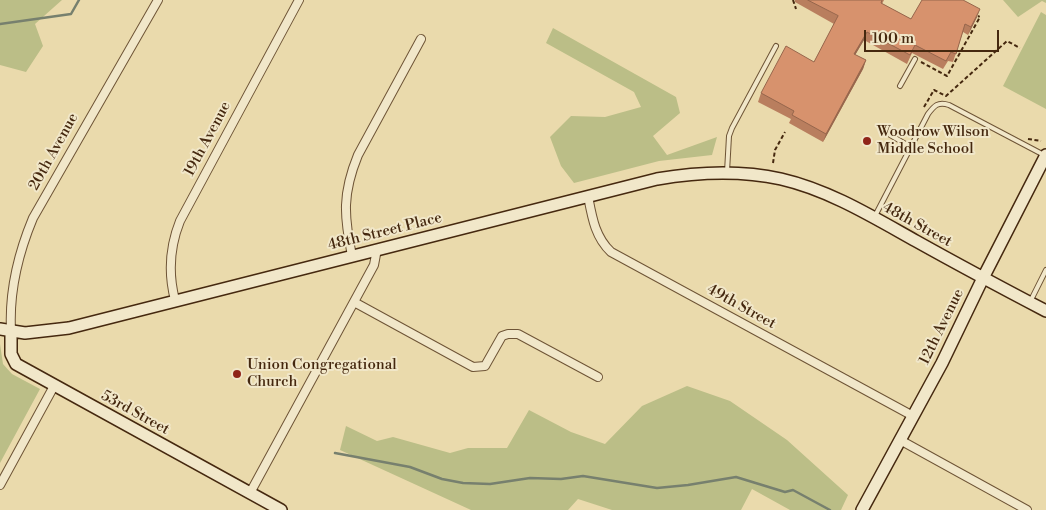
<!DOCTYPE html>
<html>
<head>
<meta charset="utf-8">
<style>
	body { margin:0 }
	#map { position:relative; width:1046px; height:510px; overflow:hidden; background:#eadaac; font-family:"Libre Bodoni",serif }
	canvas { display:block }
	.scale { position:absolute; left:864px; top:30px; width:135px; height:22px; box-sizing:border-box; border:2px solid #45280f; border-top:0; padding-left:6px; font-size:15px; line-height:18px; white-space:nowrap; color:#45280f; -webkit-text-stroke:4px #f1e7c9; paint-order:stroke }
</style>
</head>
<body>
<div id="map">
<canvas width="1046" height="510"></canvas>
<div class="scale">100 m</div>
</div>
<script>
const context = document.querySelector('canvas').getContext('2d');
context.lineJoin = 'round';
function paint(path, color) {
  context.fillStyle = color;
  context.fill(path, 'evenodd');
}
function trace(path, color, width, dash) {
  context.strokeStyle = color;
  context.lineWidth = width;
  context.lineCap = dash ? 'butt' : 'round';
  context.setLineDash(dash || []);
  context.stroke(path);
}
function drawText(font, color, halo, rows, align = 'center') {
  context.font = font + ' "Libre Bodoni",serif';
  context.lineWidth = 4;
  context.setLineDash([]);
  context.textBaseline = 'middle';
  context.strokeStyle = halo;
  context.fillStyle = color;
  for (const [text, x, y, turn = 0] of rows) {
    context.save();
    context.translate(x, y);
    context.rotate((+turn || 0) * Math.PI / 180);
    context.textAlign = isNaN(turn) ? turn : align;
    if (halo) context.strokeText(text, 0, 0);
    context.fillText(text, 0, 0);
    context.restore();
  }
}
paint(new Path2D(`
	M0,0H62L35,24L43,46L26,72L0,65Z
	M1003,0H1046V3L1042,1L1018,17Z
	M1041,12L1046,15V109L1003,86Z
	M553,28L676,97L680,113L653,136L667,155L717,137L712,155L659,161L574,183L561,166L550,137L571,116L605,117L641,107L634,92L546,43Z
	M0,344L3,364L12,374L40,389L0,463Z
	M687,386L730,401L787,440L848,495L841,510H790L752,489L741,510H612L578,499L568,510H471L340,450L346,426L377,441L393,437L450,453L468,448H507L529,410L571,432L605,444L642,406Z`), '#bbbe87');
trace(new Path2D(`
	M0,24L71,14L79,0
	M335,453L410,467L442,479L463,483L490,484L530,478L561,479L583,476L657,488L688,485L736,477L785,492L793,490L830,510`), '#77806e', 2.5);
const lane = new Path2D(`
	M900,86L915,59
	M890,135L911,147
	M727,172L729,136L732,128L776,46
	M875,216L928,114C934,106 938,101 949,105L1044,155
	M1030,302L1046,270`);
const street = new Path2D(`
	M588,196C592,217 595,237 611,252L913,416
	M352,256C344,216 342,194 358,155L421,39
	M175,300C168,273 170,246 180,221L299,0
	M354,302L473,367L485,366L502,336L508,334H518L598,377
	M11,330C9,290 18,254 33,218L158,0
	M900,440L1027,510
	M0,485L54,386
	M250,493L374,265L377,249`);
const secondary = new Path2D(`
	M0,329L25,333L69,328L657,179C698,172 740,170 781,179C829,190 873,217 916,241C959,265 1002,288 1046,311
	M11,330V354L16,364L281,510
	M862,510L942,363L983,278L1046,155`);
trace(lane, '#6e5436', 6);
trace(street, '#6e5436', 10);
trace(secondary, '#45280f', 14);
trace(new Path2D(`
	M793,0L796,9
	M921,62L947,76L980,17L978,16
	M924,107L934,90L946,96L1007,41L1020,48
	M1028,139L1041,141
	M773,163L775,150L785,132`), '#45280f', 2, [4, 2.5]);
trace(lane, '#f1e7c9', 4);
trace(street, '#f1e7c9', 8);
trace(secondary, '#f1e7c9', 11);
paint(new Path2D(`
	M795,0H884L882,4L911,19L977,17L968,35L963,32L953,62L948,61L943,69L912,53L907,64L864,40L855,55L866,60L863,69L823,142L789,123L791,119L758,102L761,93L814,62L834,24L795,2Z`), '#b97e5e');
paint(new Path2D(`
	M980,9L977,17L968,35L971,27Z
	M867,32L864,40L851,62L854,54Z
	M866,60L863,69L823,142L826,134Z`), '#96664c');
const building = new Path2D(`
	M808,0H882L881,3L911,19L922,0H963L980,9L971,27L965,24L956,54L951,52L946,61L915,45L910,55L867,32L854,54L866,60L826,134L792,115L794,111L761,93L786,46L814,62L838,16Z`);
paint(building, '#d7926d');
trace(building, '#96664c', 1);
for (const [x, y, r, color] of [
	[867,141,5,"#8f2418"],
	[237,374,5,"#8f2418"]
]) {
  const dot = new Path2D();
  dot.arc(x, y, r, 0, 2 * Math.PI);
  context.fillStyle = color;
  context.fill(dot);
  trace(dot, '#f1e7c9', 2);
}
drawText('15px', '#45280f', '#f1e7c9', [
	["Woodrow Wilson",877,132],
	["Middle School",877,149],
	["Union Congregational",247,365],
	["Church",247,382]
], 'left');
drawText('15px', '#45280f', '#f1e7c9', [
	["19th Avenue",208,139,-62],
	["20th Avenue",54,152,-61],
	["48th Street",917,225,29],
	["48th Street Place",385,232,-14],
	["49th Street",741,307,29],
	["12th Avenue",942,327,-64],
	["53rd Street",135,413,29]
]);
</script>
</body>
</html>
